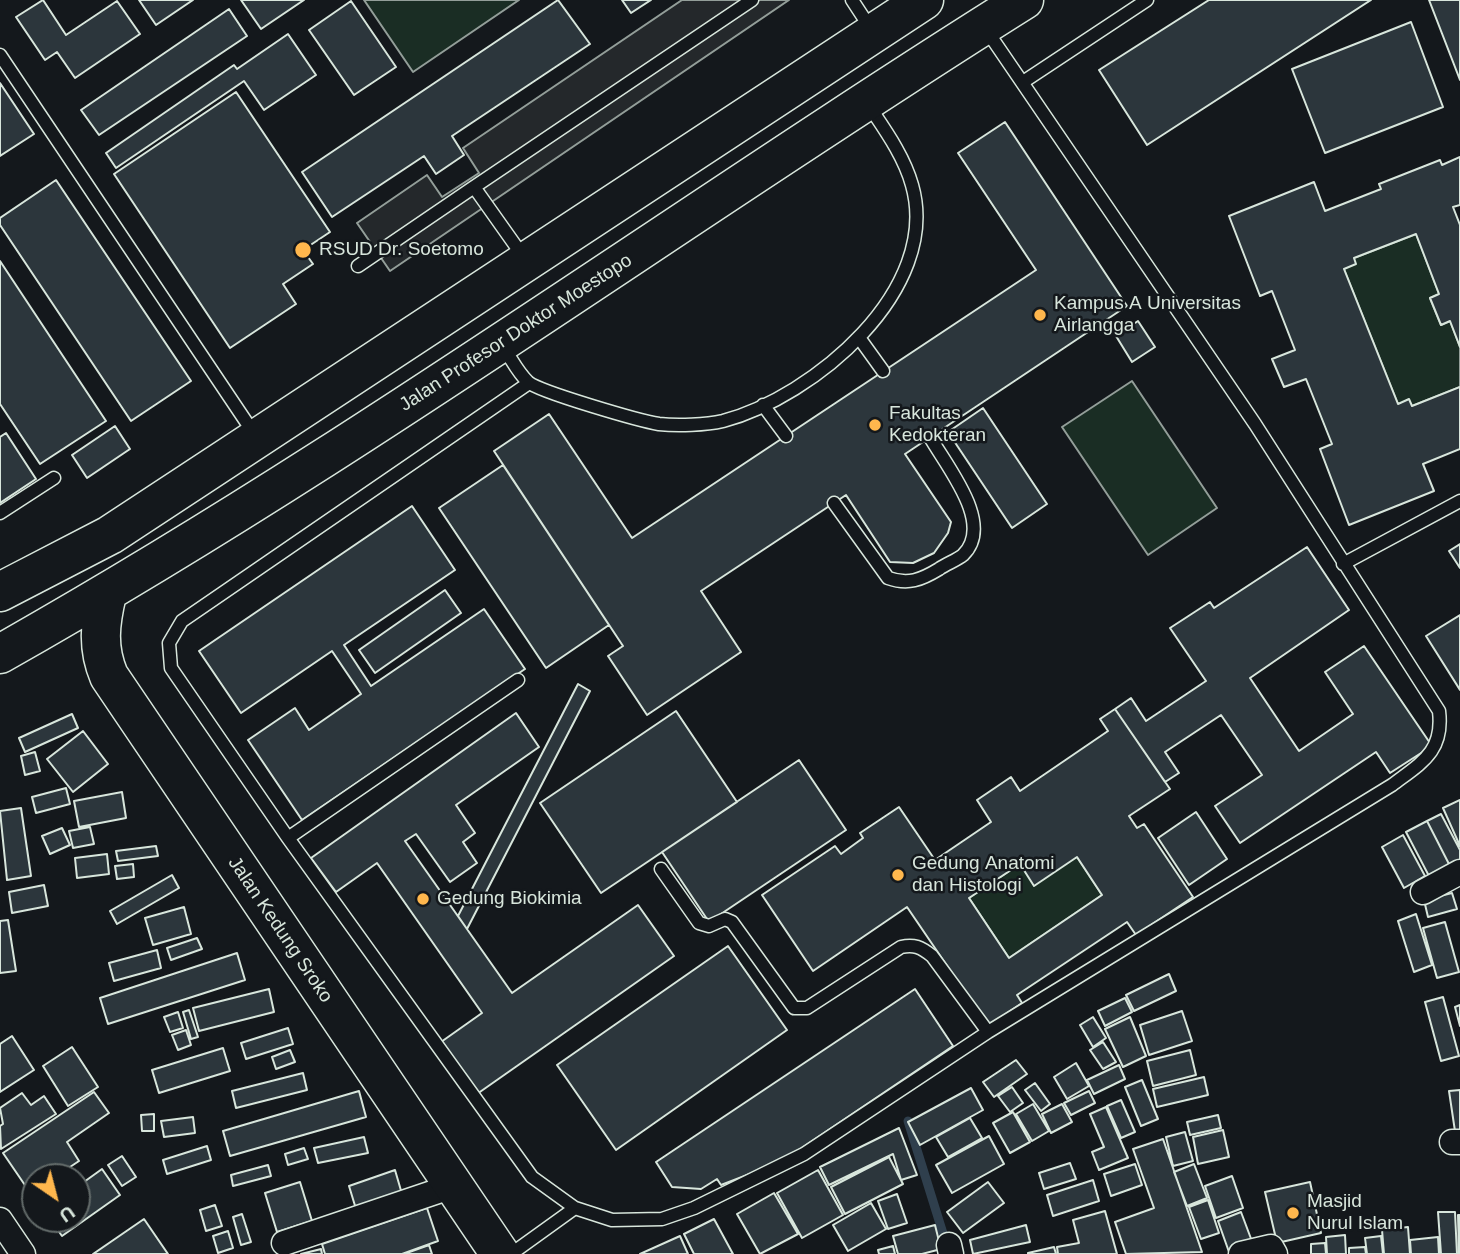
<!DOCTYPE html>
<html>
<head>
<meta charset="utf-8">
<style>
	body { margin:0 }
	#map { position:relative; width:1460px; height:1254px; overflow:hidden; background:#14181c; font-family:Helvetica,sans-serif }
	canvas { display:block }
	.north { position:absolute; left:21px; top:1163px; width:70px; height:70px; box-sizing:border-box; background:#14181c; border:2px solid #626a69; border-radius:50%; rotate:145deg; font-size:19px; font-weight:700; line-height:28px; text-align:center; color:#d8e6dc }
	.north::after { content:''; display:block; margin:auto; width:24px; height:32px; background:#ffb74d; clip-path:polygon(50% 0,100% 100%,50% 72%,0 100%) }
</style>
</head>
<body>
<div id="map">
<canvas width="1460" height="1254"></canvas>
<div class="north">U</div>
</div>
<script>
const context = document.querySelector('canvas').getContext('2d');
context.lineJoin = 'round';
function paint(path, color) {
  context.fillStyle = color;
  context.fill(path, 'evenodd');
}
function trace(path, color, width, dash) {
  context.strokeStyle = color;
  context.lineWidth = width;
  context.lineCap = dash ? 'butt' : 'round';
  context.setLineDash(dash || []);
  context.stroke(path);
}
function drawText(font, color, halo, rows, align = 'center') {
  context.font = font + ' Helvetica,sans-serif';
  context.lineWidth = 5;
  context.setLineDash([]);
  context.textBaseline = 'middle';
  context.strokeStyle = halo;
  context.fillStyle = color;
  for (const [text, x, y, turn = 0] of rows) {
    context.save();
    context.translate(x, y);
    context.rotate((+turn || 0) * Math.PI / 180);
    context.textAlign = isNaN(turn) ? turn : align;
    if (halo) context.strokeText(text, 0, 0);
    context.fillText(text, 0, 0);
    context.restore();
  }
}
const green = new Path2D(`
	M364,0H519L413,72Z
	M1416,234L1439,294L1430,298L1441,325L1450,321L1460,347V387L1412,406L1398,404L1344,269L1354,258Z
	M1132,381L1217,508L1148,555L1062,427Z
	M1077,857L1102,895L1009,958L969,898L1020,864Z`);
paint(green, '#1a2d24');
trace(green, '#939e99', 2);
const parking = new Path2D(`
	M682,0H789L390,271L357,223L427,175L442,197L479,173L463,148Z`);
paint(parking, '#24282b');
trace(parking, '#939e99', 2);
trace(new Path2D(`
	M908,1121L946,1243`), '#2f3f4d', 9);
const building = new Path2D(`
	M43,0L66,35L117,1L140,34L75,78L57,52L45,60L16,17Z
	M139,0H193L156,25Z
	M241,0H304L261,29Z
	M558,0L590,44L452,136L464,155L436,174L424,156L332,217L302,172Z
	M622,0H651L631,13Z
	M1209,0H1371L1147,145L1099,70Z
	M1429,0H1460V80Z
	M351,1L396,67L354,95L309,30Z
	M229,9L247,36L99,135L81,110Z
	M1411,22L1443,107L1325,153L1292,69Z
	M288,34L316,75L264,110L244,81L116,168L106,153L234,65L237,69Z
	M0,83L34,134L0,156Z
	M236,92L330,232L303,250L313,264L283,284L296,304L230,348L114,174Z
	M1005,122L1127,306L905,454L951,522L948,533L934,553L913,563L890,562L846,495L701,591L741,652L647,715L608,656L623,646L494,451L549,414L632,538L1036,270L958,153Z
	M1460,157V205L1453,207L1460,225V347L1450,321L1441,325L1430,298L1439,294L1416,234L1354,258L1356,264L1344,269L1398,404L1409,399L1412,406L1460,387V449L1423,464L1434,491L1349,525L1320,449L1332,444L1306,379L1284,387L1272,359L1295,350L1272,291L1260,296L1229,216L1314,182L1325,211L1381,189L1379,184L1440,160L1442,165Z
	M56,180L191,381L131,421L0,225V218Z
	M0,261L106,421L40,464L0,404Z
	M1138,321L1155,347L1132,362L1116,336Z
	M983,408L1047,504L1012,528L948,432Z
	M115,426L130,449L87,478L72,455Z
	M6,433L36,479L0,503V437Z
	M503,465L609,625L546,668L439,508Z
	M412,506L455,570L344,645L371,686L484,609L525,669L302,820L248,740L295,708L309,730L361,694L332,651L241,713L199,651Z
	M1460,544V568L1449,551Z
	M1307,547L1349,610L1250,678L1299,751L1353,714L1325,672L1364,646L1432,746L1390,773L1376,752L1240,843L1215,806L1262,775L1221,715L1165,752L1179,773L1165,782L1115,709L1131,698L1146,721L1206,681L1170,628L1210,602L1214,608Z
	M445,590L461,613L375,673L359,650Z
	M1460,615V690L1426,636Z
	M578,684L590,691L467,929L458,916Z
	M1115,709L1170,789L1129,816L1137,828L1144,824L1193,897L1136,935L1127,922L1017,995L1022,1003L988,1026L907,907L813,971L762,895L835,846L841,854L863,838L860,833L899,807L935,860L991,822L977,800L1011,777L1020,791L1108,731L1100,719ZM1077,857L1102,895L1009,958L969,898L1020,864L1034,886Z
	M676,711L737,802L601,893L540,803Z
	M516,713L539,747L456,805L475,833L463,842L477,863L450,882L416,834L405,841L512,993L638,905L674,956L477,1094L441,1042L482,1013L377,863L336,892L311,858Z
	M72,714L78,728L25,752L19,738Z
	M83,731L108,764L73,792L47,759Z
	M35,752L40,771L25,775L21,756Z
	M799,760L846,830L709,922L662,852Z
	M66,788L70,804L36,813L32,797Z
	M122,792L126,818L79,827L74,801Z
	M1460,800V846L1443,808Z
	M21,808L31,876L7,880L0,811Z
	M1196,812L1227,859L1189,885L1158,838Z
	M1441,814L1460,850V863L1451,868L1427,821Z
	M1427,821L1451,868L1430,878L1406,832Z
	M90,827L94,844L73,848L69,831Z
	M62,828L70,845L50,854L42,836Z
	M1403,835L1425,876L1404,888L1382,847Z
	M156,846L158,856L118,861L116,851Z
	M107,854L109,874L77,878L75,858Z
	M133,864L134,877L117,879L115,866Z
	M172,875L179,888L117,924L110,911Z
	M44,885L48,906L12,913L9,892Z
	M1452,893L1457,909L1428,917L1424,900Z
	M184,907L191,934L153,945L145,918Z
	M1416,914L1432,965L1414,972L1398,921Z
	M8,920L16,971L0,973V921Z
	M1445,922L1459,972L1437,978L1423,928Z
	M197,938L202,949L171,960L167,948Z
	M728,946L787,1030L616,1150L557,1065Z
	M157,950L161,968L114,981L109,963Z
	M237,953L245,980L108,1024L100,998Z
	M1169,974L1176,991L1134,1011L1126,995Z
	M269,989L274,1012L199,1031L193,1008Z
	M915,989L953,1046L781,1162L721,1185L717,1179L701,1189L672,1187L656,1162Z
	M1443,997L1459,1056L1441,1061L1425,1002Z
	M1125,998L1132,1012L1105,1026L1098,1011Z
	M1460,1005V1026L1455,1007Z
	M189,1010L198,1037L191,1039L183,1012Z
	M1182,1011L1192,1041L1149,1055L1140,1025Z
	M178,1012L183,1028L170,1032L164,1017Z
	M1093,1017L1106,1038L1093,1047L1080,1025Z
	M1130,1017L1146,1056L1123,1067L1105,1029Z
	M288,1028L293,1044L246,1059L241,1043Z
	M186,1030L191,1045L178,1050L172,1035Z
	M12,1036L34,1070L0,1092V1044Z
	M1103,1042L1116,1062L1103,1069L1090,1050Z
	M72,1047L98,1087L68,1106L43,1066Z
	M223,1048L230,1071L159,1093L152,1070Z
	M290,1050L295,1062L276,1069L272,1057Z
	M1190,1050L1196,1075L1153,1086L1147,1061Z
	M1016,1060L1027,1074L994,1097L983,1082Z
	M1076,1063L1089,1086L1067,1099L1054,1077Z
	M1119,1065L1125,1079L1094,1094L1087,1080Z
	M303,1073L307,1090L236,1108L232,1091Z
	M1204,1077L1208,1095L1157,1107L1153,1089Z
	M1142,1080L1158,1119L1141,1126L1125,1087Z
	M1035,1083L1050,1104L1041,1111L1025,1090Z
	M1012,1087L1023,1103L1010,1112L998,1096Z
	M971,1088L983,1110L920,1145L908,1122Z
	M1460,1090V1137L1456,1138L1449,1091Z
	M359,1091L366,1117L230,1156L223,1131Z
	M1089,1091L1095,1103L1071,1115L1064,1103Z
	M94,1092L109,1113L67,1142L79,1161L55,1177H35V1191L31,1194L3,1153Z
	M22,1093L31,1105L44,1096L56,1114L1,1149L0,1126L3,1124L0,1108Z
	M1121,1100L1135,1132L1121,1138L1107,1106Z
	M1033,1104L1049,1131L1032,1141L1016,1114Z
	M1062,1104L1072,1122L1051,1133L1042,1114Z
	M1106,1107L1128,1158L1099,1170L1092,1152L1104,1147L1090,1114Z
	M1013,1112L1030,1142L1010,1153L993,1123Z
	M154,1114V1131H142L141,1115Z
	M1218,1115L1221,1128L1190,1135L1187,1122Z
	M193,1117L195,1133L164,1137L161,1121Z
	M970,1118L982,1138L948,1157L936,1137Z
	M899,1128L917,1175L901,1180L893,1154L829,1185L820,1167Z
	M1223,1130L1229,1157L1198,1164L1193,1137Z
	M1185,1132L1193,1161L1173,1166L1166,1137Z
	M989,1136L1004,1164L952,1193L936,1165Z
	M364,1137L368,1153L318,1163L314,1148Z
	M1163,1139L1202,1252L1126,1254L1115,1222L1154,1208L1133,1149Z
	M207,1146L211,1160L167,1174L163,1160Z
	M304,1148L308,1159L288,1165L285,1154Z
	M122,1156L136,1177L122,1186L108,1165Z
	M889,1157L903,1184L845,1214L831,1187Z
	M1070,1163L1076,1179L1044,1189L1039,1173Z
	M1135,1164L1142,1185L1111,1196L1104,1174Z
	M1194,1164L1207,1198L1187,1206L1174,1172Z
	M268,1165L271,1176L233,1186L231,1175Z
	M102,1169L120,1195L62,1236L50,1219H77V1187Z
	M395,1170L402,1194L356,1209L349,1186Z
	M818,1170L843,1215L802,1238L777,1193Z
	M1232,1176L1243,1208L1216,1218L1205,1186Z
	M1093,1180L1099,1201L1053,1216L1047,1195Z
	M300,1182L312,1221L277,1232L265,1193Z
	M988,1182L1004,1203L963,1233L947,1212Z
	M1310,1182L1321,1233L1277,1243L1265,1192Z
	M774,1193L798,1234L760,1254L737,1214Z
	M897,1194L907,1223L888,1229L878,1201Z
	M1208,1200L1219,1233L1201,1239L1189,1207Z
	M871,1203L886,1229L848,1251L833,1225Z
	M215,1205L222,1226L206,1231L200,1210Z
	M427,1208L438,1241L402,1254H325L322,1244Z
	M1105,1211L1117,1254H1058L1057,1247L1079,1243L1073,1220Z
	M1241,1212L1253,1244L1229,1252L1218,1221Z
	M1438,1212H1455L1457,1254H1441Z
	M242,1214L251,1242L241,1245L233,1217Z
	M1458,1215H1460V1254H1459Z
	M144,1219L168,1254H93Z
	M714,1219L733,1254H694L684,1234Z
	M935,1225L941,1249L922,1254H898L893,1236Z
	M1026,1225L1030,1242L973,1254L970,1240Z
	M1408,1227L1410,1254H1384L1382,1230Z
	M228,1231L233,1248L218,1253L213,1236Z
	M1345,1235L1346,1254H1327L1326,1237Z
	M680,1236L688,1254H640Z
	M1381,1236L1383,1254H1367L1365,1238Z
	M1438,1237L1439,1254H1411L1410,1240Z
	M1325,1243L1326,1254H1311V1244Z
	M429,1245L432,1254H404Z
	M893,1246L895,1254H879L878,1250Z
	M1054,1247L1056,1254H1028V1253Z
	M1365,1247L1366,1254H1349V1248Z
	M321,1249L322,1254H301Z`);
paint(building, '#2c363c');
trace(building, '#d8e6dc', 2);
const service = new Path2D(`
	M852,0L871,29
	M0,55L255,435
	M1023,82L1147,0
	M525,259L474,187L752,0
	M358,266L474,187
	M860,339L883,371
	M503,347C511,358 518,373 528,382C540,392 640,421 659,424C677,426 706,425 723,421C813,397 942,290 912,185C904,156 885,130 869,106
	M529,383L182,621L169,643L171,668L288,838L532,1177L575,1208L612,1220L662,1219L694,1208L804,1154L988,1032L1392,785C1421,763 1444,752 1439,711L1255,424L985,28
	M763,405L786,436
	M834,503L888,578C908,585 921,580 939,569C946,564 957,560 963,555C995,524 947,467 930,437
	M0,513L54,478
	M1343,564L1460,501
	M288,838L518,680
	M661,869L699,923L709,926L725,919L732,922L794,1008H807L901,947C914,944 921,947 932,956L988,1032
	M511,1254L575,1208`);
const minor = new Path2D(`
	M1423,892L1460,872
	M1452,1142H1460
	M0,1220L23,1254
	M284,1243L453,1186
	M949,1245L951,1254
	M1241,1254L1271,1247L1275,1254`);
const primary = new Path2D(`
	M0,592L110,535L924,0
	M107,594C100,623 97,648 109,676L500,1254
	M0,654C353,455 681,215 1024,0`);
trace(service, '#d8e6dc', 15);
trace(minor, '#d8e6dc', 27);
trace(primary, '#d8e6dc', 41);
trace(service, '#14181c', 12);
trace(minor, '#14181c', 24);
trace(primary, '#14181c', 38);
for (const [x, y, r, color] of [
	[303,250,9,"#ffb74d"],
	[1040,315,7,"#ffb74d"],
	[875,425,7,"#ffb74d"],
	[898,875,7,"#ffb74d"],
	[423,899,7,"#ffb74d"],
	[1293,1213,7,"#ffb74d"]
]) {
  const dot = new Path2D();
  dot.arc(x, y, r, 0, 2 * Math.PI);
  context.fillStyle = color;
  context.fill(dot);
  trace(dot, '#14181c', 2.5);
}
drawText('19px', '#d8e6dc', '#14181c', [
	["RSUD Dr. Soetomo",319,250],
	["Kampus A Universitas",1054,304],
	["Airlangga",1054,326],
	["Fakultas",889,414],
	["Kedokteran",889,436],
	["Gedung Anatomi",912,864],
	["dan Histologi",912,886],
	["Gedung Biokimia",437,899],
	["Masjid",1307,1202],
	["Nurul Islam",1307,1224]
], 'left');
drawText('19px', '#d8e6dc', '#14181c', [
	["Jalan Profesor Doktor Moestopo",516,333,-33],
	["Jalan Kedung Sroko",280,930,56]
]);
</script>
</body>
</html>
